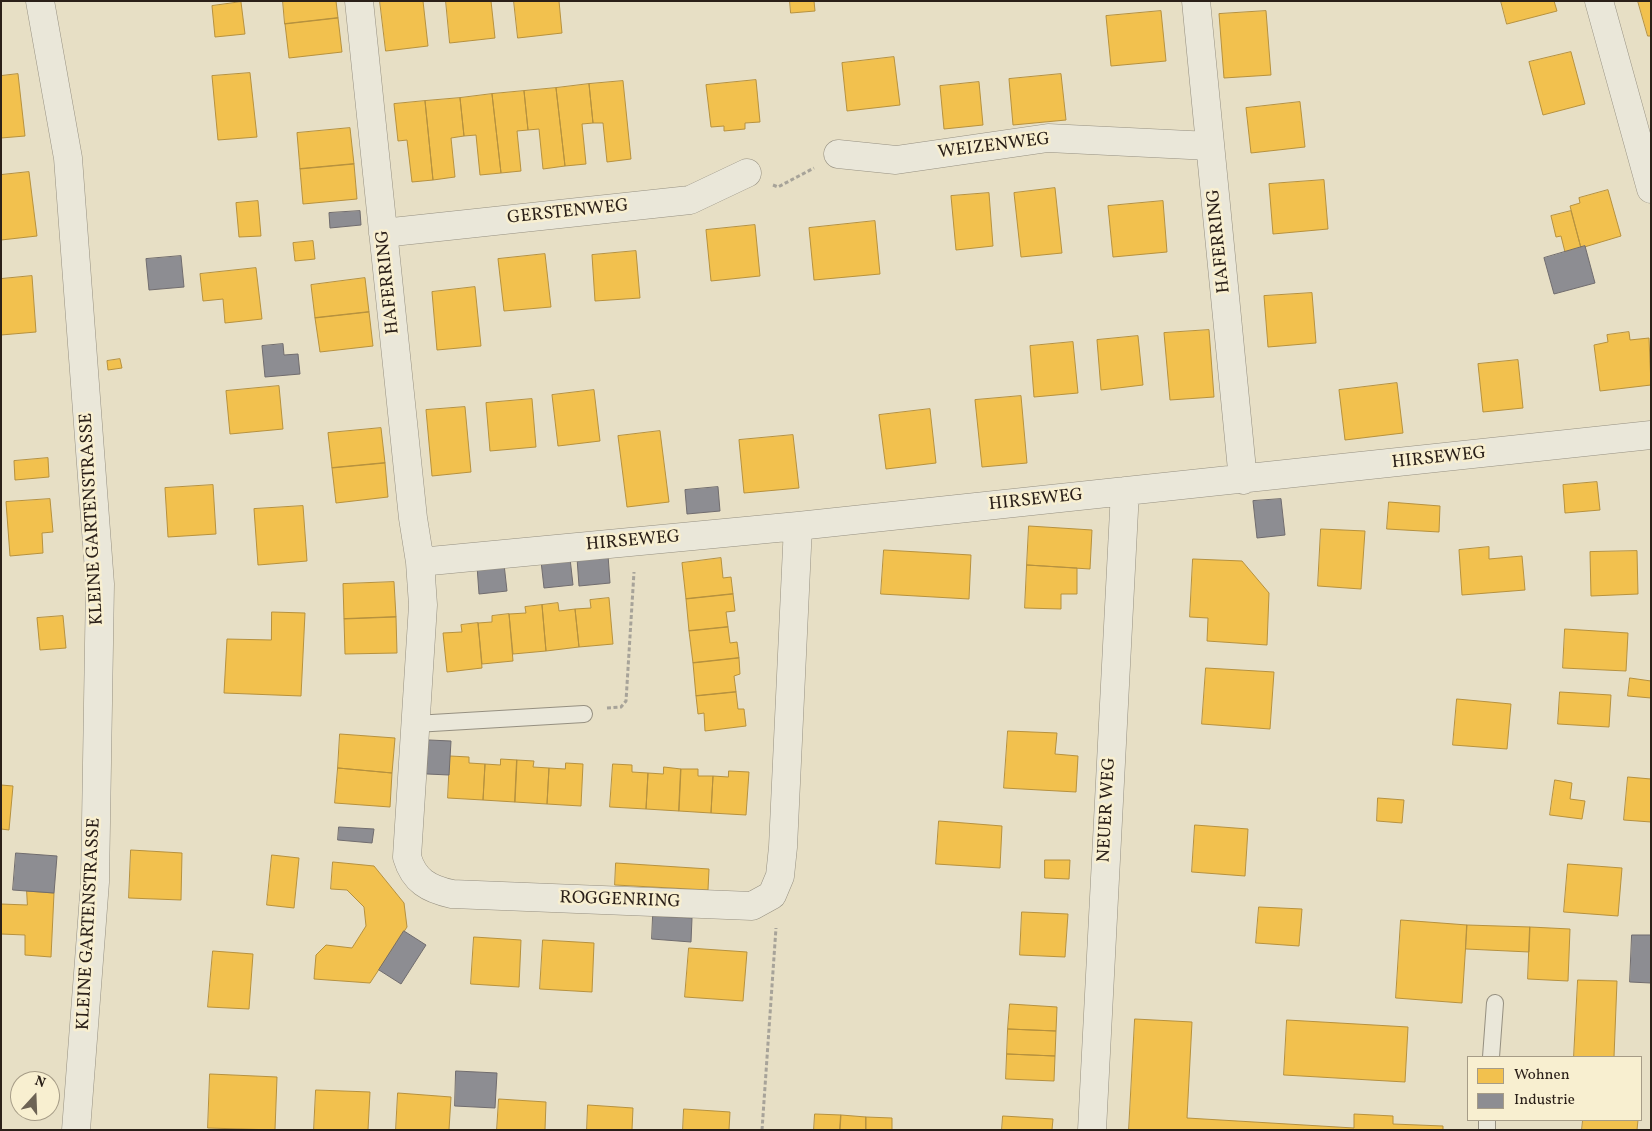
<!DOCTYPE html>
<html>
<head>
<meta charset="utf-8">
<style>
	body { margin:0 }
	#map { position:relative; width:1652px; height:1131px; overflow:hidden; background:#e7dfc5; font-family:Vollkorn,serif }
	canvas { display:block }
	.frame { position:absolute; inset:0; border:2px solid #2b2019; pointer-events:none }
	.legend { position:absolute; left:1467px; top:1056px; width:175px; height:65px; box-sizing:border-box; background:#f8efd0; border:1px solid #a69c87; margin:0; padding:6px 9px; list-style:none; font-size:15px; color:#2b2019 }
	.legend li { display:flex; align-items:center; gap:10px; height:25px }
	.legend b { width:25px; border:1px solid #a69c87 }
	.north { position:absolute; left:10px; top:1071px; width:50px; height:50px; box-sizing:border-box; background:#f8efd0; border:1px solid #a69c87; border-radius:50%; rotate:20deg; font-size:14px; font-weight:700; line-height:20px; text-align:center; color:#2b2019 }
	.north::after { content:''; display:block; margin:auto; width:18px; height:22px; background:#6d6355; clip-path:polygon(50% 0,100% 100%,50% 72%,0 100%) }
</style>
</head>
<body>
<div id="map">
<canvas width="1652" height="1131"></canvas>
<div class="frame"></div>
<ul class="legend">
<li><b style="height:14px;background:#f2c14e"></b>Wohnen</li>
<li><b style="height:14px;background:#8d8d92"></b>Industrie</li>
</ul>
<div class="north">N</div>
</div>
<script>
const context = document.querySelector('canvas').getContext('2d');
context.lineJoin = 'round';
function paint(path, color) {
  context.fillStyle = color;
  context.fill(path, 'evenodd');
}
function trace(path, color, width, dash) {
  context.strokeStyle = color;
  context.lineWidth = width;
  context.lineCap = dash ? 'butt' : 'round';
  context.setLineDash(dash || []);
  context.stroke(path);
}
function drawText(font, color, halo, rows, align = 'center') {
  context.font = font + ' Vollkorn,serif';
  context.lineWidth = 5;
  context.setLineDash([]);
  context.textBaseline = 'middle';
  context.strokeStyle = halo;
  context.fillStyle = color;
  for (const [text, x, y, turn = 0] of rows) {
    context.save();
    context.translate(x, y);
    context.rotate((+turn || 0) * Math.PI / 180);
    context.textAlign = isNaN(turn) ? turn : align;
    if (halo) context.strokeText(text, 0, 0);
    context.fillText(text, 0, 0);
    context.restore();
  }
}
const homes = new Path2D(`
	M283,1H336L338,18L285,24Z
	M380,1H423L428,46L386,51Z
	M446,1H491L495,38L450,43Z
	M514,1H559L562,33L518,38Z
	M790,1H814L815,11L791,13Z
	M1501,1H1554L1557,11L1507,24Z
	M1638,1H1651V36H1648Z
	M241,2L245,34L215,37L212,6Z
	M1161,11L1166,61L1111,66L1106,16Z
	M1266,11L1271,75L1224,78L1219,14Z
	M338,18L342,52L289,58L285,24Z
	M1571,52L1585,104L1543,115L1529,62Z
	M894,57L900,105L847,111L842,63Z
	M250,73L257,137L218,140L212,76Z
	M18,74L25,136L1,138V76Z
	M1061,74L1066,120L1013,125L1009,79Z
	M756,80L760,122L745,123V129L724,131V126L711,127L706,85Z
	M623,81L631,159L607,162L603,123H593L589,84Z
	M979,82L983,125L944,129L940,86Z
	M589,84L593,123L582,124L586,164L565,166L556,88Z
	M556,88L565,166L543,169L539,129L528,130L524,91Z
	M524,91L528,130L517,131L521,171L501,173L492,94Z
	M492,94L501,173L480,175L476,135L464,136L460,98Z
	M460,98L464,136L451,138L455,177L433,180L425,101Z
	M425,101L433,180L412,182L407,140L398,141L394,104Z
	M1300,102L1305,147L1251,153L1246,108Z
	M350,128L354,164L300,169L297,133Z
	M354,164L357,199L303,204L300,169Z
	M29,172L37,236L1,240V175Z
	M1324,180L1328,229L1273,234L1269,184Z
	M1055,188L1062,253L1021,257L1014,193Z
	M1608,190L1621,236L1581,248L1570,206L1580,203L1579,198Z
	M989,193L993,246L956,250L951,196Z
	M258,201L261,236L239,237L236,203Z
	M1163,201L1167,252L1113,257L1108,206Z
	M1571,211L1581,248L1565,252L1561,236L1556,237L1551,216Z
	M875,221L880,274L814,280L809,228Z
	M755,225L760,276L711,281L706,230Z
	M313,241L315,259L295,261L293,243Z
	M636,251L640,298L595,301L592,255Z
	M545,254L551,307L504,311L498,259Z
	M256,268L262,319L225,323L223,299L203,301L200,274Z
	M32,276L36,332L1,335V279Z
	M365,278L369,312L315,318L311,285Z
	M475,287L481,346L437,350L432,292Z
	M1312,293L1316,343L1268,347L1264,296Z
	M369,312L373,346L320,352L315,318Z
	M1209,330L1214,397L1170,400L1164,333Z
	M1629,332L1630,340L1649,338L1651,385L1600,391L1594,345L1608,342L1607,335Z
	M1138,336L1143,385L1101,390L1097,340Z
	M1073,342L1078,393L1034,397L1030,346Z
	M120,359L122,368L108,370L107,361Z
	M1518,360L1523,408L1483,412L1478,364Z
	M1397,383L1403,433L1345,440L1339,390Z
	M279,386L283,429L230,434L226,391Z
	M594,390L600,441L558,446L552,395Z
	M1021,396L1027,463L982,467L975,400Z
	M532,399L536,447L490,451L486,403Z
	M465,407L471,472L432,476L426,410Z
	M930,409L936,463L886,469L879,415Z
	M381,428L385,463L332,468L328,433Z
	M660,431L669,502L627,507L618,436Z
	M793,435L799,488L744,493L739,440Z
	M48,458L49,477L15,480L14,461Z
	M385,463L388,497L336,503L332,468Z
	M1597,482L1600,510L1565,513L1563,485Z
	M213,485L216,534L168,537L165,488Z
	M50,499L53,532L42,533L43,553L10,556L6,502Z
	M1389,502L1440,506L1439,532L1387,529Z
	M303,506L307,561L258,565L254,509Z
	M1029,526L1092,530L1090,569L1027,565Z
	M1321,529L1365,531L1361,589L1318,586Z
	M1489,547V559L1522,556L1525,590L1462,595L1459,550Z
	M884,550L971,555L969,599L881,594Z
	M1637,551L1638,594L1591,596L1590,552Z
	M721,558L723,578L731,577L733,594L686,599L682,563Z
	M1193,559L1242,561L1269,593L1267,645L1207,641L1208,618L1190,617Z
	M1027,565L1077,568V594H1061V609L1025,608Z
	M394,582L396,617L344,619L343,584Z
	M733,594L735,611L726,612L728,627L689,631L686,599Z
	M609,598L613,644L579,647L575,609L591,608L590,600Z
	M558,603L559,611L575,609L579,647L546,651L542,605Z
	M542,605L546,651L513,654L509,614L526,613L525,607Z
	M272,612L305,613L301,696L224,693L227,639L271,640Z
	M509,614L513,661L482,664L478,623L492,622V616Z
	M63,616L66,648L40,650L37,618Z
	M396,617L397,653L345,654L344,619Z
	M478,623L482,668L447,672L443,633L462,632L461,625Z
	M728,627L730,643L737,642L739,658L693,663L689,631Z
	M1565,629L1628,633L1626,671L1563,668Z
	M739,658L740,674L734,676L736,692L696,696L693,663Z
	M1206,668L1274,672L1270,729L1202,724Z
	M1630,678L1651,681V698L1628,696Z
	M736,692L738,709H744L746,726L705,731L704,713L698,714L696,696Z
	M1560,692L1611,695L1609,727L1558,724Z
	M1457,699L1511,704L1507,749L1453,745Z
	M1008,731L1057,733L1055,754L1078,756L1076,792L1004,788Z
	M340,734L395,738L392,773L338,768Z
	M450,756L469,757V763L485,764L483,800L448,798Z
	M501,759L517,760L515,802L483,800L485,764L500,765Z
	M517,760L534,761L533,767L549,768L547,804L515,802Z
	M566,763L583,764L581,806L547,804L549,768L565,769Z
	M613,764L632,765V772L648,773L646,809L610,807Z
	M664,767L681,769L679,811L646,809L648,773L663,774Z
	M338,768L392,773L390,807L335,803Z
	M681,769H698V776H713L711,813L679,811Z
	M729,771L749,772L746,815L711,813L713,776L728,777Z
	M1628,777L1651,779V822L1624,820Z
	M1555,780L1572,783L1570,799L1585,801L1582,819L1550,815Z
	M1,785L13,786L9,830L1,829Z
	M1378,798L1404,800L1402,823L1377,821Z
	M939,821L1002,826L1000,868L936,864Z
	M1195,825L1248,829L1245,876L1192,872Z
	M131,850L182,853L181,900L129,898Z
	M272,855L299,858L294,908L267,905Z
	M1045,860H1070L1069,879L1045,878Z
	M333,862L374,866L404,903L407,927L370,983L314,979L316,955L326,945L352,948L366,926L364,907L347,890L331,889Z
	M616,863L709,869L708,890L615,885Z
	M1568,864L1622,868L1618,916L1564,912Z
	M27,891L54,893L51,957L25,955V935L1,934V904L27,905Z
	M1259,907L1302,909L1299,946L1256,943Z
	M1022,912L1068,914L1065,957L1020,955Z
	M1401,920L1467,925L1462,1003L1396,998Z
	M1467,925L1530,927L1529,952L1466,949Z
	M1530,927L1570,929L1568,981L1528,979Z
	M474,937L521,940L519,987L471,984Z
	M543,940L594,943L592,992L540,989Z
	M689,948L747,952L743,1001L685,997Z
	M213,951L253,954L249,1009L208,1007Z
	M1578,980L1617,981L1614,1057H1574Z
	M1010,1004L1057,1007L1056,1031L1008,1029Z
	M1135,1019L1192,1022L1187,1118L1354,1128V1114L1393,1116V1124L1443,1126V1130H1129Z
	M1287,1020L1408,1027L1405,1082L1284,1075Z
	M1008,1029L1056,1031L1055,1056L1007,1054Z
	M1007,1054L1055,1056L1054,1081L1006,1079Z
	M210,1074L277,1077L275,1130L208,1128Z
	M316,1090L370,1092L368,1130H314Z
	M398,1093L451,1097L449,1130H396Z
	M499,1099L546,1102L545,1130H497Z
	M588,1105L633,1108L632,1130H587Z
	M684,1109L730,1112L729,1130H683Z
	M815,1114L841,1115L840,1130H814Z
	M841,1115L866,1117V1130H840Z
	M1003,1116L1053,1119L1052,1130H1002Z
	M866,1117L892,1118V1130H866Z
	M1583,1120H1638L1637,1130H1582Z`);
paint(homes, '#f2c14e');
trace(homes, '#b6913e', 1);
const industry = new Path2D(`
	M360,211L361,225L330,228L329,213Z
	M1585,246L1595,283L1554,294L1544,258Z
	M181,256L184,287L149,290L146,259Z
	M283,344L284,355L298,354L300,374L265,377L262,346Z
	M718,487L720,511L687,514L685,490Z
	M1281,499L1285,535L1257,538L1253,501Z
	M608,555L610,583L579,586L577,558Z
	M570,558L573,585L544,588L541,561Z
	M504,564L507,591L479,594L477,566Z
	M429,740L451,741L449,775L427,774Z
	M339,827L374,829L372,843L338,840Z
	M16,853L57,856L54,893L13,890Z
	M653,916L692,918L691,942L652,939Z
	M404,931L426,945L401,984L379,970Z
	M1632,935H1651V983L1630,982Z
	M456,1071L497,1073L495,1108L455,1106Z`);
paint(industry, '#8d8d92');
trace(industry, '#706c6e', 1);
const lane = new Path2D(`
	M415,724L584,714
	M1491,1057L1495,1003
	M1487,1130V1120`);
const street = new Path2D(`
	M40,1L68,158L100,584L95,882L76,1130
	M359,1L413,518L420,562L423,605L407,857C414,881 429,889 452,894L752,906L772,895L780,876L783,847L798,526
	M1196,1L1243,480
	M1599,1L1651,189
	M838,154L896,160L1048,138L1210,146
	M383,233L690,200L747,173
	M420,562L798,526L1651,435
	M1092,1130L1125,491`);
trace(lane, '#969081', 18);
trace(street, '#969081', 29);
trace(new Path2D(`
	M773,185L778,187L814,168
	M607,708L621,707L626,701L634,572
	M762,1130L776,928`), '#a7a399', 3, [4, 2.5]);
trace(lane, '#eae7d9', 16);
trace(street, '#eae7d9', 28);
drawText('18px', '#2b2019', '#f8efd0', [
	["WEIZENWEG",994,147,-7],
	["GERSTENWEG",568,213,-6],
	["HAFERRING",1220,241,-96],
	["HAFERRING",389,282,-96],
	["HIRSEWEG",1439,459,-6],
	["HIRSEWEG",1036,501,-6],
	["KLEINE GARTENSTRASSE",93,519,-93],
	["HIRSEWEG",633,542,-5],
	["NEUER WEG",1108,810,-87],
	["ROGGENRING",620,901,2],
	["KLEINE GARTENSTRASSE",90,924,-87]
]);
</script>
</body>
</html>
